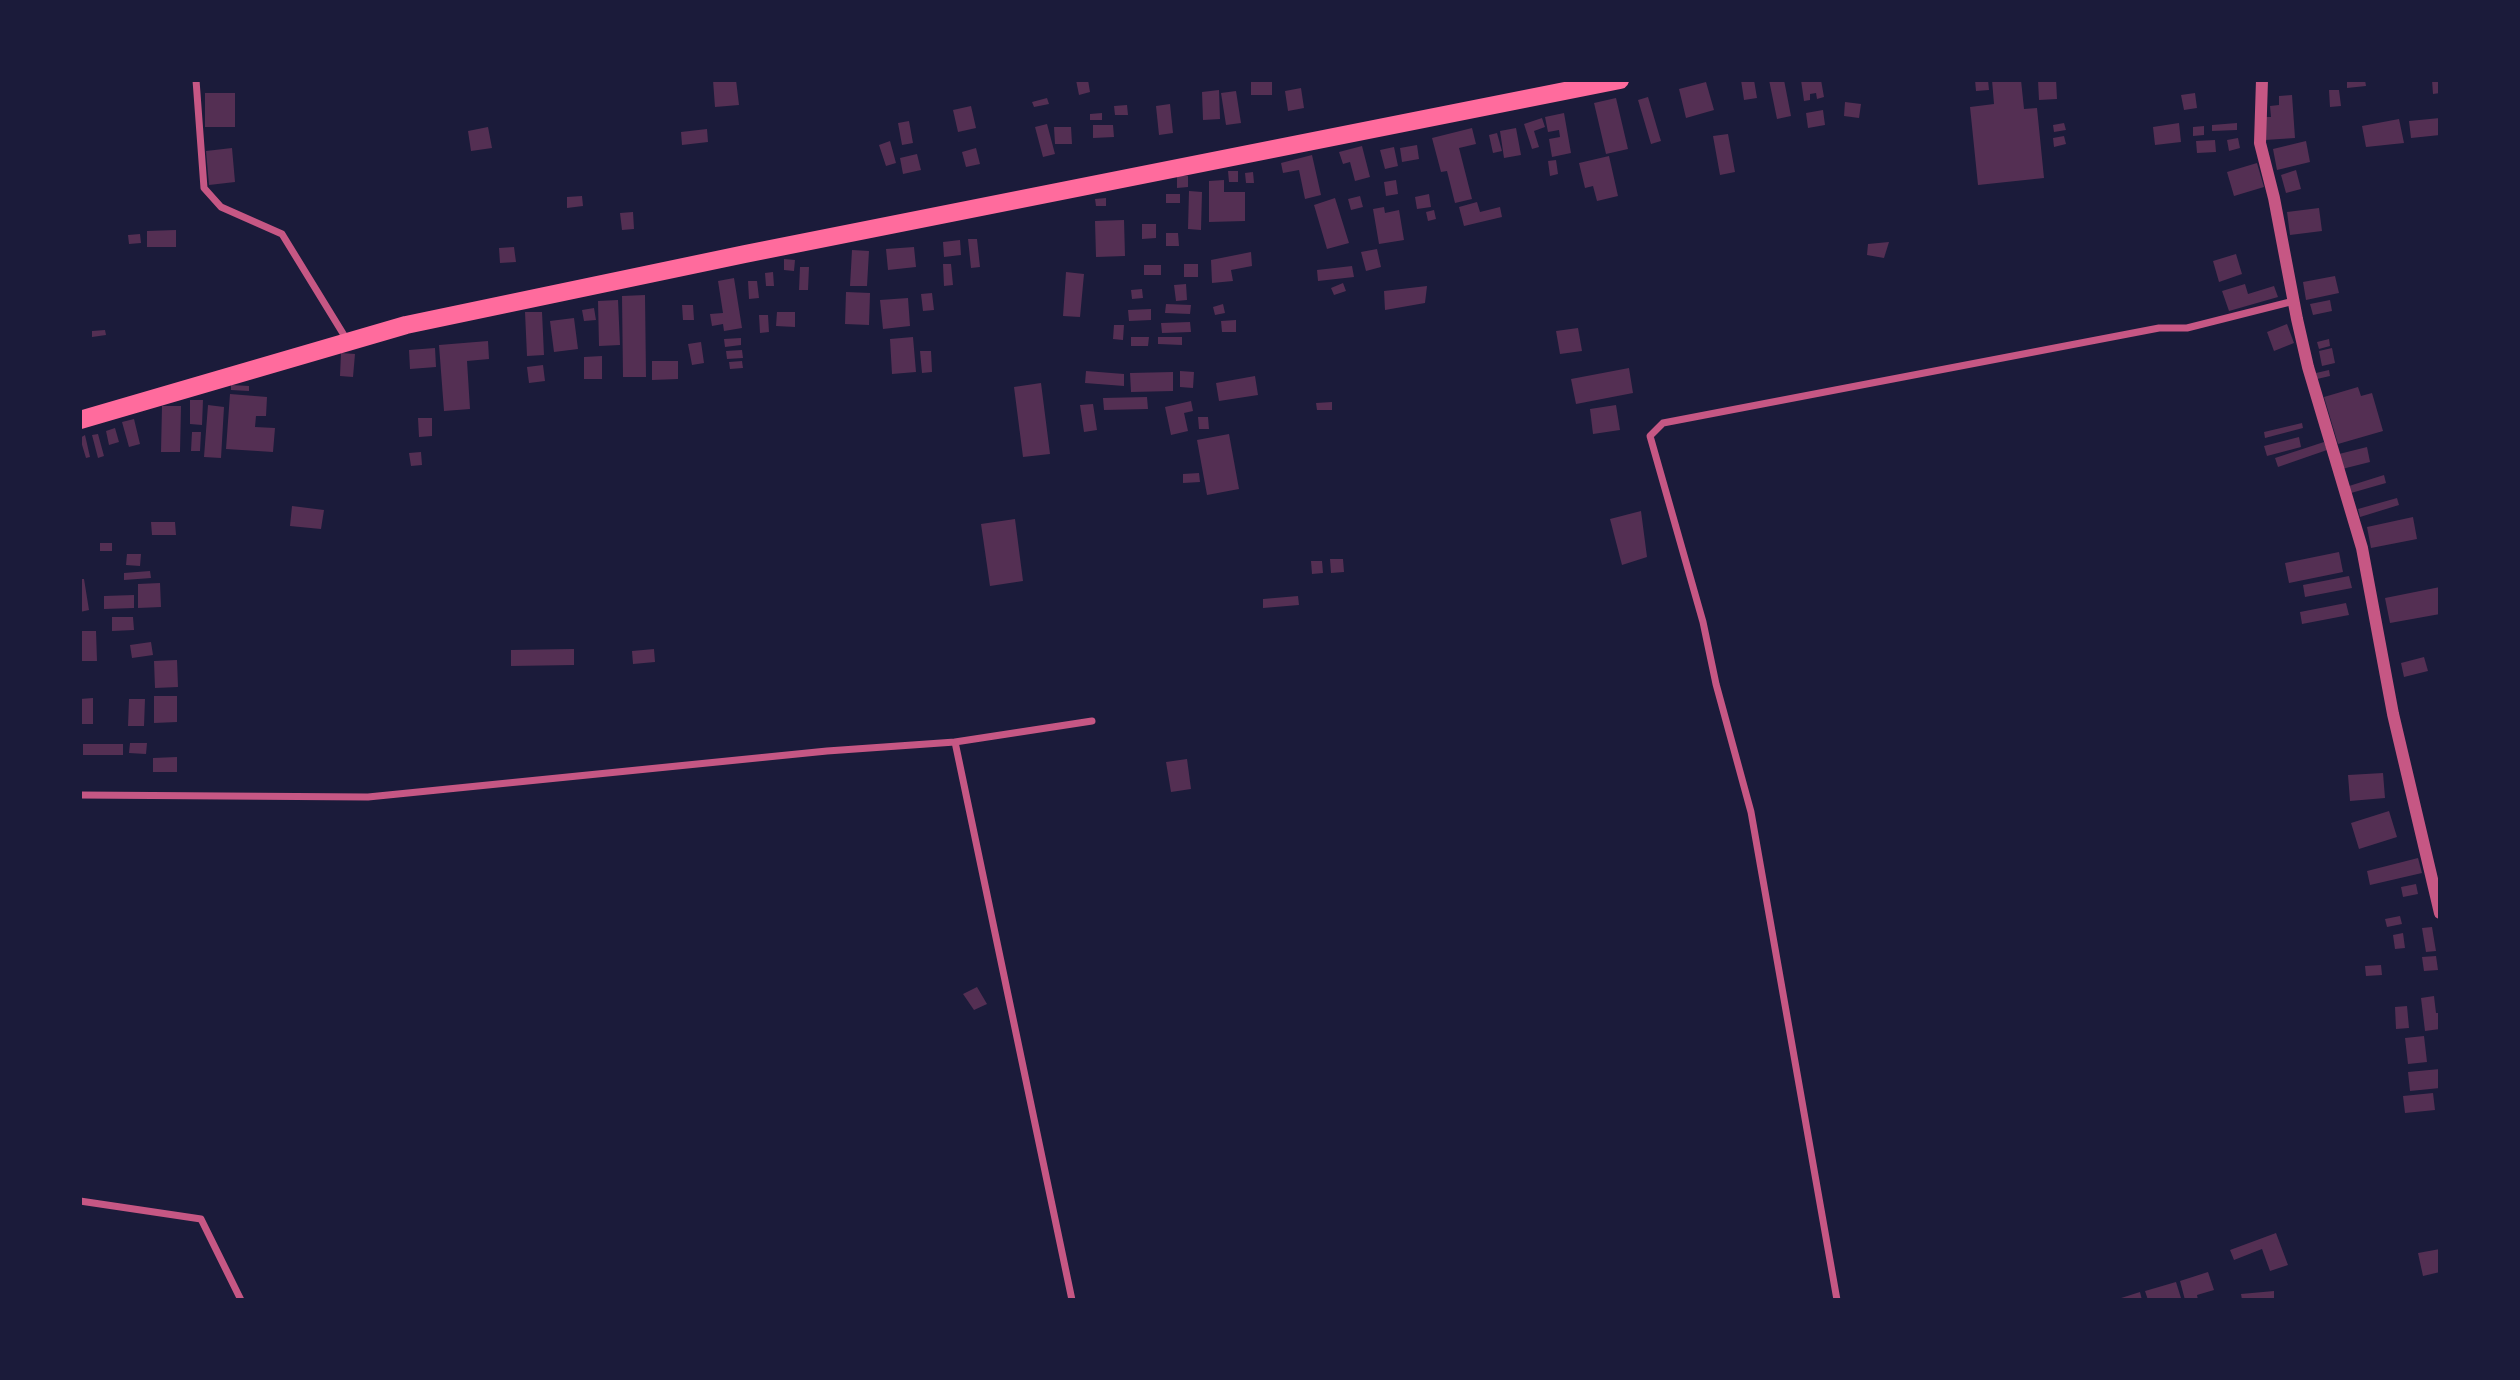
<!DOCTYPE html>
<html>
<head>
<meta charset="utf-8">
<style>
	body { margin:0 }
	#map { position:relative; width:2520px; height:1380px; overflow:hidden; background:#1b1b3a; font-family:"Crimson Pro",serif }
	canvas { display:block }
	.frame { position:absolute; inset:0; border:82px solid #1b1b3a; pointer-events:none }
</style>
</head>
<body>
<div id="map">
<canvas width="2520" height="1380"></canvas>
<div class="frame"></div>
</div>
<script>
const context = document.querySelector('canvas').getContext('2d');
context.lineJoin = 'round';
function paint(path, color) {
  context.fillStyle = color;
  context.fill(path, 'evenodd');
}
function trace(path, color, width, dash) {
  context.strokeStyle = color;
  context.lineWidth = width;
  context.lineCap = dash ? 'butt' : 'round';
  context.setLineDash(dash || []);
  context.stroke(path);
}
paint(new Path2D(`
	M713,80H736L739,105L715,107Z
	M1076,80H1088L1090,92L1079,95Z
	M1251,80H1272V95H1251Z
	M1741,80H1754L1757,98L1744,100Z
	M1769,80H1784L1791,116L1777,119Z
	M1801,80H1821L1824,97L1817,99L1816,93L1810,94V100L1804,101Z
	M1975,80H1988L1989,90L1976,91Z
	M1992,80H2021L2024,109L2037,108L2044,178L1978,185L1970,107L1994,104Z
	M2038,80H2056L2057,99L2039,100Z
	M2347,80H2365L2366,86L2347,88Z
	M2432,80H2440V93L2433,94Z
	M1706,82L1714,110L1686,118L1679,89Z
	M1301,88L1304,108L1288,111L1285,91Z
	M1219,90L1220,119L1203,120L1202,92Z
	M2329,90H2339L2341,106L2330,107Z
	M1236,91L1241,123L1226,125L1221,93Z
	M205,93H235V127H205Z
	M2195,93L2197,108L2184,110L2181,95Z
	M2292,95L2295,138L2265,140L2263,117H2271L2270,106L2279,105V96Z
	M1648,97L1661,141L1651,144L1638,100Z
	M1047,98L1049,104L1034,107L1032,102Z
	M1616,98L1628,149L1606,154L1594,103Z
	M1845,102L1861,104L1859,118L1844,116Z
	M1170,104L1173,133L1159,135L1156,106Z
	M1127,105L1128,115H1115L1114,106Z
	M971,106L976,128L958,132L953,110Z
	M1823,110L1825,125L1808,128L1806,113Z
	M1102,113V120H1090V114Z
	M1564,113L1571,153L1552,157L1549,139L1560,137L1559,130L1548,132L1545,117Z
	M1542,118L1545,127L1534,131L1539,147L1532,149L1524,124Z
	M2440,118V135L2411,138L2409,121Z
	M2399,119L2404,143L2366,147L2362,126Z
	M909,121L913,143L902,145L898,123Z
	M2064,123L2066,130L2054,132L2053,125Z
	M2179,123L2181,142L2155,145L2153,127Z
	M2237,123V130L2212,131V125Z
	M1047,124L1055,154L1043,157L1035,127Z
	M1093,125H1113L1114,137L1093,138Z
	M2204,126V135L2193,136V127Z
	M488,127L492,148L471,151L468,131Z
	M1054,127H1071L1072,144H1055Z
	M1472,128L1476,144L1459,148L1472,199L1455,203L1447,171L1441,172L1432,138Z
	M1516,128L1521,155L1504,158L1500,131Z
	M707,129L708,142L682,145L681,132Z
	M1497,133L1502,151L1493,153L1489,135Z
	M1728,134L1735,172L1720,175L1713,136Z
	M2064,136L2066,144L2054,147L2053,138Z
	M2238,138L2240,148L2229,151L2227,140Z
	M2215,140L2216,152L2197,153L2196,141Z
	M890,141L896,163L886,166L879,145Z
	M2306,141L2310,162L2277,170L2273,149Z
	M1417,145L1419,159L1402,162L1400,148Z
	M1362,146L1370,177L1355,181L1350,162L1343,164L1339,152Z
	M1394,147L1398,166L1385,169L1380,150Z
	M232,148L235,182L209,185L206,151Z
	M976,148L980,164L966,167L962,152Z
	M917,154L921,170L903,174L900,158Z
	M1312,155L1321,195L1305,199L1299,170L1283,173L1281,163Z
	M1609,156L1618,196L1597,201L1593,186L1585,188L1579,163Z
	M1556,160L1558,174L1550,176L1548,161Z
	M2257,163L2264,187L2234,196L2227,172Z
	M2296,170L2301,189L2286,193L2281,175Z
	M1228,171H1238V182H1229Z
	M1253,172L1254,183H1246L1245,173Z
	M1177,176H1188V187L1177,188Z
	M1224,180V192H1245V221L1209,222V181Z
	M1396,180L1398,194L1386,196L1384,182Z
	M1189,191L1202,192L1201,230L1188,229Z
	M1166,194H1180V203H1166Z
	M1429,194L1431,207L1417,209L1415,197Z
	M582,196L583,206L567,208V197Z
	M1360,196L1363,207L1351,210L1348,199Z
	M1106,198V206H1096L1095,199Z
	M1335,198L1349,243L1327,249L1314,205Z
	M1477,202L1480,212L1500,207L1502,217L1464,226L1459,207Z
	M1384,207L1385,213L1399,210L1404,240L1379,244L1373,209Z
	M2319,208L2322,231L2290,235L2287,212Z
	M1434,210L1436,219L1428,221L1426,212Z
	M633,212L634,229L622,230L620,213Z
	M1124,220L1125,256L1096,257L1095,221Z
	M1142,224H1156V238L1142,239Z
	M176,230V247H147V231Z
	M1166,233H1178L1179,246H1166Z
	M140,234L141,243L129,244L128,235Z
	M968,239H977L980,267L971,268Z
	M960,240L961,255L944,257L943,242Z
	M1889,242L1884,258L1867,255L1868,244Z
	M514,247L516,262L500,263L499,248Z
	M914,247L916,267L888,270L886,249Z
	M1377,249L1381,267L1366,271L1361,252Z
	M852,250L869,251L867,286H850Z
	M1251,252L1252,266L1231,270L1233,281L1212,283L1211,260Z
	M2236,254L2242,274L2219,282L2213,261Z
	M784,259L795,260L794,271L784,270Z
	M943,264H951L953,285L944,286Z
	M1184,264H1198V277H1184Z
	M1144,265H1161V275H1144Z
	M1352,266L1354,277L1318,281L1317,270Z
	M800,267H809L808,290H799Z
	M773,272L774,286H766L765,273Z
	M1066,272L1084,274L1080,317L1063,316Z
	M2335,276L2339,293L2306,300L2303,282Z
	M734,278L742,328L724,331L723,324L712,326L710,314L723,313L718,281Z
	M748,281H757L759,298L749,299Z
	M1343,283L1346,291L1334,295L1331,288Z
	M1186,284L1187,300L1176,301L1174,285Z
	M2245,284L2248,294L2274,286L2278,297L2229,311L2222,291Z
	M1427,286L1425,303L1385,310L1384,291Z
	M1142,289L1143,298L1132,299L1131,290Z
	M846,292L870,293L869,325L845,324Z
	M932,293L934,310L923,311L921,294Z
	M645,295L646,377H623L622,296Z
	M908,298L910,326L883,329L880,300Z
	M618,300L620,345L599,346L598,301Z
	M2330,300L2332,311L2313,315L2310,304Z
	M1166,304L1191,305L1190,314L1165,313Z
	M1223,304L1225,313L1215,315L1213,307Z
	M682,305H693L694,320H683Z
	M594,308L596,320L584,321L582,310Z
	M1151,309V320L1129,321L1128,310Z
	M525,312H542L544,355L527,356Z
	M777,312H795V327L776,326Z
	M759,315H768L769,332L760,333Z
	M574,318L578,349L554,352L550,321Z
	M1236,320V332H1222L1221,321Z
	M1190,322L1191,332L1162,333L1161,323Z
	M2287,324L2294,343L2274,351L2267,332Z
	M1114,325H1124L1123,340L1113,339Z
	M1578,328L1582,351L1560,354L1556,331Z
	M105,330L106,335L92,337V331Z
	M913,337L916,372L892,374L890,339Z
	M1131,337H1149L1148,346H1131Z
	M1158,337H1182V345L1158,344Z
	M741,338V345L725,347L724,339Z
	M2329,339L2330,346L2319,349L2317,342Z
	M488,341L489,359L467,361L470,409L444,411L439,345Z
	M701,342L704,363L692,365L688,344Z
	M435,348L436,367L410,369L409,350Z
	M2332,348L2335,363L2322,366L2319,351Z
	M742,350L743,358L727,359L726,351Z
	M920,351H931L932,372L922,373Z
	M341,353L355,354L353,377L340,376Z
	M602,356V379H584V357Z
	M652,361H678V379L652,380Z
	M742,361L743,368L730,369L729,362Z
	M543,365L545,381L529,383L527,367Z
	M1629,368L1633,393L1576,404L1571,379Z
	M2329,370L2330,376L2317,379L2316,373Z
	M1086,371L1124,374V386L1085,383Z
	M1180,371L1194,372L1193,388L1180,387Z
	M1173,372V391L1131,392L1130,373Z
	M1255,376L1258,395L1219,401L1216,383Z
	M1041,383L1050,454L1023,457L1014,387Z
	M231,385L249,386V391L231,390Z
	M2358,387L2361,396L2372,393L2383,431L2338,444L2324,397Z
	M230,394L267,397L266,416H256L255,427L275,428L273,452L226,449Z
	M1147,397L1148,409L1104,410L1103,398Z
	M190,400H203L202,425L190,424Z
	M1191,401L1193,411L1184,413L1188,431L1171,435L1165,407Z
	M1332,402V410H1317L1316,403Z
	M1093,404L1097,430L1084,432L1080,405Z
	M208,405L224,407L221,458L204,457Z
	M1616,405L1620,430L1593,434L1590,409Z
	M162,406H181L180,452H161Z
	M1198,417H1208L1209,429H1199Z
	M418,418H432V436L419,437Z
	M134,419L140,444L129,447L122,422Z
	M2302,423L2303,428L2265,438L2264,432Z
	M115,428L119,442L109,445L106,431Z
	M192,432H201L200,451H191Z
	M98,434L104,456L98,458L92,435Z
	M1229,434L1239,489L1207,495L1197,440Z
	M85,435L90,457L86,458L80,438Z
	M2299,437L2301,447L2267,456L2264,446Z
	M2324,442L2327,450L2278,467L2275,458Z
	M2367,447L2370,462L2342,469L2339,454Z
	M421,452L422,465L411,466L409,453Z
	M1199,473L1200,482L1183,483V474Z
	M2384,475L2386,483L2351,493L2349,486Z
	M2397,498L2399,505L2360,517L2358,509Z
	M292,506L324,510L321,529L290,526Z
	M1641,511L1647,557L1622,565L1610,519Z
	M2413,517L2417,539L2371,548L2367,527Z
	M1015,519L1023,581L990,586L981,524Z
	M151,522H175L176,535H152Z
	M100,543H112V551H100Z
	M2339,552L2343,572L2289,583L2285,563Z
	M127,554H141L140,566L126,565Z
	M1330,559H1343L1344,572L1331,573Z
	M1311,561H1322L1323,573L1312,574Z
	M150,571L151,578L124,580V573Z
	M2349,576L2352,588L2305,597L2303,585Z
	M80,579H84L89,610L80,612Z
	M160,583L161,607L138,608V584Z
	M2440,587V614L2390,623L2385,598Z
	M134,595V608L104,609V596Z
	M1298,596L1299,605L1263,608V599Z
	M2346,603L2349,615L2302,624L2300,612Z
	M112,617H133L134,630L112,631Z
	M80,631H96L97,661H80Z
	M151,642L153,655L132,658L130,645Z
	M574,649V665L511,666V650Z
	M654,649L655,662L633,664L632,651Z
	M2424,657L2428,671L2404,677L2401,663Z
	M177,660L178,687L155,688L154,661Z
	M154,696H177V722L154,723Z
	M93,698V724H80V699Z
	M129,699H145L144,726H128Z
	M130,743H147L146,754L129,753Z
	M83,744H123V755H83Z
	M177,757V772H153V758Z
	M1187,759L1191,789L1171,792L1166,762Z
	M2383,773L2385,798L2350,801L2348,775Z
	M2389,811L2397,837L2359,849L2351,823Z
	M2418,858L2422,873L2370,885L2367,871Z
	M2416,884L2418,894L2403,897L2401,887Z
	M2400,916L2402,924L2387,927L2385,919Z
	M2432,927L2436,951L2426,952L2422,928Z
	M2403,933L2405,948L2395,949L2393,935Z
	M2436,956L2438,970L2424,971L2422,957Z
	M2381,965L2382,975L2366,976L2365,966Z
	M977,987L987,1004L974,1010L963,994Z
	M2434,996L2436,1013H2440V1029L2425,1031L2421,998Z
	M2407,1006L2409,1028L2396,1029L2395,1007Z
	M2424,1036L2427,1062L2408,1064L2405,1038Z
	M2440,1069V1088L2410,1091L2408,1072Z
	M2433,1093L2435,1110L2405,1113L2403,1096Z
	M2276,1233L2288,1265L2270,1271L2262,1249L2234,1260L2230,1250Z
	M2440,1249V1272L2423,1276L2418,1253Z
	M2208,1272L2214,1290L2197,1295L2198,1300H2185L2180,1281Z
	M2176,1282L2181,1298L2148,1300L2145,1291Z
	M2274,1291V1300H2242L2241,1294Z
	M2140,1292L2142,1300H2118V1299Z`), '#542f53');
trace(new Path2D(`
	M196,80L204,188L221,207L282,234L347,340
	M955,742L1072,1300
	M80,795L368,797L827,751L955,742L1092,721
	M80,1201L201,1219L241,1300
	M1837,1300L1751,812L1716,684L1703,622L1650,436L1663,423L2159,328H2187L2294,301`), '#c65784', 7);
trace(new Path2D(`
	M2262,80L2260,143L2274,198L2297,319L2308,367L2362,548L2393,714L2440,913`), '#c65784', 12);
trace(new Path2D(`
	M80,420L406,325L745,254L1620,80`), '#ff6b9d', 18);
</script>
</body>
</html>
